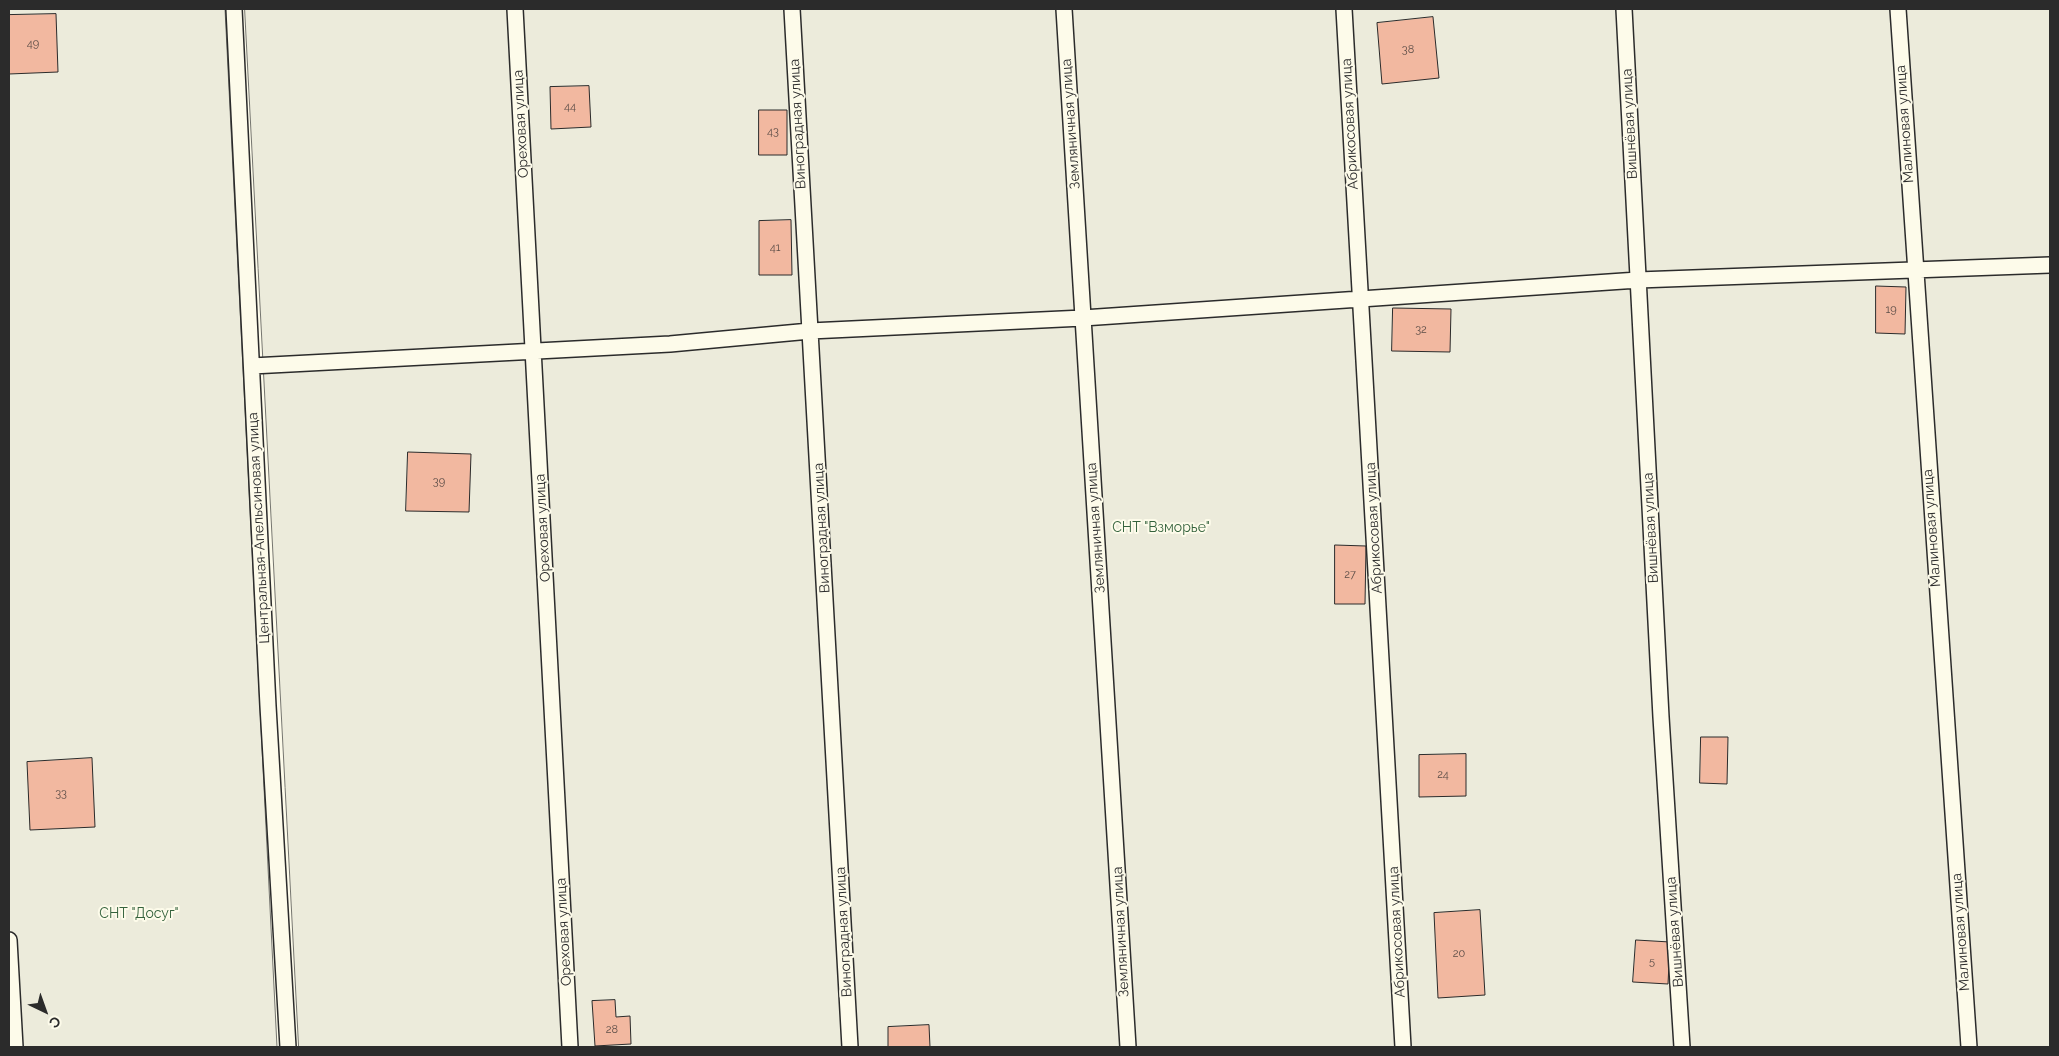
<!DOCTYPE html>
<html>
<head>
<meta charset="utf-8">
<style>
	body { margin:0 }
	#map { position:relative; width:2059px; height:1056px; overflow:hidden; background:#fdfbea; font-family:Raleway,sans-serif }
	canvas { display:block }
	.frame { position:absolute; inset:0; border:10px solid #2b2b2b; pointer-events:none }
	.north { position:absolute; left:20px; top:986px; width:50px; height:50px; -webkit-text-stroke:4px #fdfbea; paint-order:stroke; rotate:138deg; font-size:14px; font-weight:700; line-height:20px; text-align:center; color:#2b2b2b }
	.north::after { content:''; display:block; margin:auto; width:18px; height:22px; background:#2b2b2b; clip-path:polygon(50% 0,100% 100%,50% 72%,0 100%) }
</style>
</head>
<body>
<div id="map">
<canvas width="2059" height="1056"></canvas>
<div class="frame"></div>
<div class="north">С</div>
</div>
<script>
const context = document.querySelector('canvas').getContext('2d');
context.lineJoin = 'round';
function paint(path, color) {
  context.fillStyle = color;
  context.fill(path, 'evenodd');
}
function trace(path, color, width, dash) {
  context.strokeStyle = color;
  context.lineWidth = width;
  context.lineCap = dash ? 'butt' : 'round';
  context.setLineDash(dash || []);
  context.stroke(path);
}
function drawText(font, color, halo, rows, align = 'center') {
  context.font = font + ' Raleway,sans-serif';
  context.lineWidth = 4;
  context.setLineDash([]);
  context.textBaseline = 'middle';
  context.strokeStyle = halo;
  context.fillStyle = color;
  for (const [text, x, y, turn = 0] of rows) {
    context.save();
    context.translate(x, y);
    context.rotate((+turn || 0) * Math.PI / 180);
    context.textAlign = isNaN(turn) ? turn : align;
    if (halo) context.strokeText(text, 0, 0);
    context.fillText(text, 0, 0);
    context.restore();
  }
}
const green = new Path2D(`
	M9,9H225L277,1047H9Z
	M245,9H2050V1047H299Z`);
paint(green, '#ecebdb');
trace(green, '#74746e', 1);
const building = new Path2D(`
	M56,14L58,72L9,74V15Z
	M1433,17L1439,78L1382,84L1377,23Z
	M589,86L591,127L551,129L550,87Z
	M759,110H787V155H759Z
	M791,220L792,275H759V221Z
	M1876,286L1906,287L1905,334L1876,333Z
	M1393,308L1451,309L1450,352L1392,351Z
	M408,452L471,454L469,512L406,511Z
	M1335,545L1366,546L1365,604H1335Z
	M1701,737H1728L1727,784L1700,783Z
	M1466,754V796L1419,797V755Z
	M92,758L95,827L30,830L27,762Z
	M1480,910L1485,995L1438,998L1434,913Z
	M1636,940L1670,942L1668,984L1633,982Z
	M615,1000L616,1017L630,1016L631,1044L595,1046L592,1001Z
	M929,1025L930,1047H888V1027Z`);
paint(building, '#f2b8a0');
trace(building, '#2b2b2b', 1);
const lane = new Path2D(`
	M234,9L268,706L288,1047
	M515,9L570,1047
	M792,9L850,1047
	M1064,9L1128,1047
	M1344,9L1403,1047
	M1624,9L1661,717L1682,1047
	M1898,9L1969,1047
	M252,366L670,344L810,331L1083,318L1638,280L2050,265
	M9,940L15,1047`);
trace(lane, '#2b2b2b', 18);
trace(lane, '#fdfbea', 15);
drawText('11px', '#5d4e48', null, [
	["49",33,44],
	["38",1408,50],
	["44",570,107],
	["43",773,132],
	["41",775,248],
	["19",1891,310],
	["32",1421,330],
	["39",439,482],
	["27",1350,575],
	["24",1443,775],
	["33",61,794],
	["20",1459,954],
	["5",1652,962],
	["28",612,1030]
]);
drawText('14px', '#2b2b2b', '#fdfbea', [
	["Ореховая улица",521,124,-93],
	["Виноградная улица",798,124,-93],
	["Земляничная улица",1071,124,-94],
	["Абрикосовая улица",1350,124,-93],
	["Вишнёвая улица",1630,124,-93],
	["Малиновая улица",1905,124,-94],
	["Центральная-Апельсиновая улица",259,528,-93],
	["Ореховая улица",543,528,-93],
	["Виноградная улица",822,528,-93],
	["Земляничная улица",1096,528,-94],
	["Абрикосовая улица",1374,528,-93],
	["Вишнёвая улица",1651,528,-93],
	["Малиновая улица",1932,528,-94],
	["Ореховая улица",564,932,-93],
	["Виноградная улица",844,932,-93],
	["Земляничная улица",1121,932,-93],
	["Абрикосовая улица",1397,932,-93],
	["Вишнёвая улица",1675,932,-94],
	["Малиновая улица",1961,932,-94]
]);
drawText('14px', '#34623c', '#fdfbea', [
	["СНТ \"Взморье\"",1161,528],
	["СНТ \"Досуг\"",139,914]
]);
</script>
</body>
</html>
